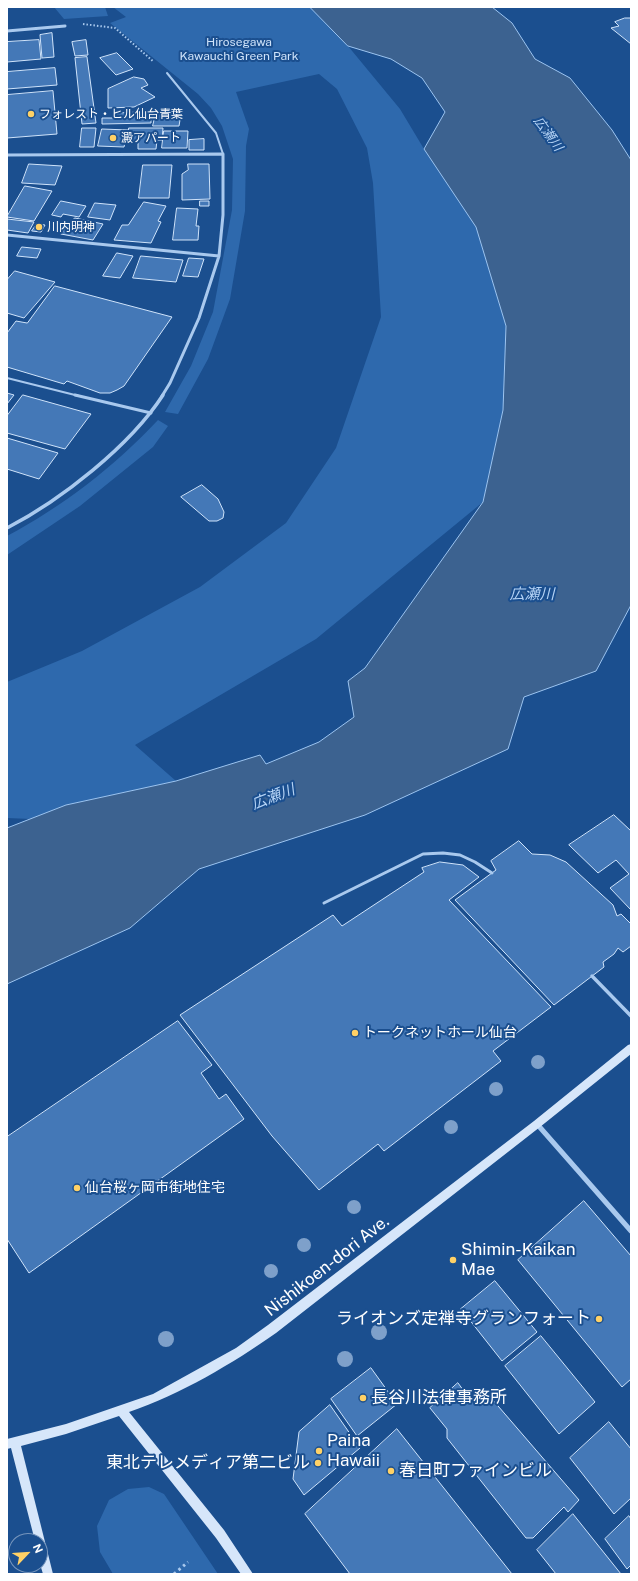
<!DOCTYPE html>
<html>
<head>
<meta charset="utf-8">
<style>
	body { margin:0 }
	#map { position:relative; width:638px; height:1581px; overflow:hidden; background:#1b4f8f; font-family:"Public Sans",sans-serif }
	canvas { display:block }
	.frame { position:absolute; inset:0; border:8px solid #fff; pointer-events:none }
	.north { position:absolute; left:8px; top:1533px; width:40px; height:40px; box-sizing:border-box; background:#1b4f8f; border:1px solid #7695bc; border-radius:50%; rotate:65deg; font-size:11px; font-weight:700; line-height:16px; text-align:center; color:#fff }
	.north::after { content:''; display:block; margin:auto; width:14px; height:18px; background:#ffd166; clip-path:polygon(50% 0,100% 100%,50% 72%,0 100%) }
</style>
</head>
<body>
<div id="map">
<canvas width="638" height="1581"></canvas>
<div class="frame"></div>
<div class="north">N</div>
</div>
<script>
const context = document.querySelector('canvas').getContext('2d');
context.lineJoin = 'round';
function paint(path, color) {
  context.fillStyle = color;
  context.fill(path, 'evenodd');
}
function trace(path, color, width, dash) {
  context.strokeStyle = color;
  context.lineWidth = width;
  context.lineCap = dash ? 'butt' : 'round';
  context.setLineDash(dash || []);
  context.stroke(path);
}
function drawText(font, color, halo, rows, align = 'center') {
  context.font = font + ' "Public Sans","Noto Sans JP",sans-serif';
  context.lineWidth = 4;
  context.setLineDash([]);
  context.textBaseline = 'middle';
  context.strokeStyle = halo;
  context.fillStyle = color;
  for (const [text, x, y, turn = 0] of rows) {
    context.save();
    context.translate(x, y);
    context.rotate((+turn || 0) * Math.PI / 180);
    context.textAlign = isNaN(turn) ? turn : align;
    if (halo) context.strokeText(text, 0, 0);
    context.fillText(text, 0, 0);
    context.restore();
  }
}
paint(new Path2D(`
	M54,7H105L108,16L64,19Z
	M113,7H310L348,46L400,109L424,149L476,226L506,326L503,410L483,502L316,639L135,745L176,781L66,805L31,819L7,818V682L82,651L200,587L286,523L336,448L381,317L373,183L367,148L337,89L319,74L236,92L249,129L246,146L245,211L230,299L208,359L178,414L165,412L191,366L213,312L232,210L233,159L222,126L211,108L198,94L110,23L126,17Z
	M158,420L168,426L153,447L80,506L7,555V536C62,507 115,466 158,420Z
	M149,1487L164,1494L218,1574H113L100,1552L97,1526L109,1500L128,1489Z`), '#2e69ad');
const water = new Path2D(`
	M310,7H492L512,23L535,59L570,78L612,130L631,160V605L596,671L524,697L508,749L365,815L199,869L130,928L7,984V828L66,805L176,781L260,755L266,764L319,742L354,717L348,681L365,668L483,502L503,410L506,326L476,227L424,149L445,112L422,78L391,59L348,46Z`);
paint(water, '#3c6290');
trace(water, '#9cc4f0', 1);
const building = new Path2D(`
	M625,18H631V44L611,28L619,26L615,22Z
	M52,33L54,57L42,58L40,35Z
	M39,40L41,59L7,62V42Z
	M86,40L88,55L75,56L72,42Z
	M117,53L133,69L116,75L100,58Z
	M87,57L96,123L82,124L75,58Z
	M55,68L57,85L7,89V72Z
	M134,77L144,79L148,85L141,88L155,97L134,107L108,108V89Z
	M53,91L57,134L7,138V95Z
	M142,110L151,111V123L102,124V118H117V113L141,112Z
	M156,113L181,114L179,126H153Z
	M82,128H96L94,147H80Z
	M129,128H163L162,140H157L156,149H138V141H128Z
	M102,129L128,130L124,147L98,146Z
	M164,131H188L187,148H162Z
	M204,139V150H189V140Z
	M29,164L62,166L55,185L22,183Z
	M188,164H209L210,199L182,200V174L188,170Z
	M143,165H172L169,198H139Z
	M25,186L52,191L34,221L7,217Z
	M61,201L86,206L79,217L63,214L61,217L52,215Z
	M200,201H209V206H200Z
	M144,202L166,206L158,221L161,222L151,243L114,240L122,225H128Z
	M95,203L116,205L110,220L88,217Z
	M177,208L198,209L196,226H199L198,240H173Z
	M75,218L103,224L93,240L61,234Z
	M7,219L34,222L28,233L7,230Z
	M37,224L45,225L41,232L32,231Z
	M22,247L41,249L37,258L17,256Z
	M117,253L133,256L120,278L103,276Z
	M141,256L183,260L176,282L133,278Z
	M189,258L204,259L198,277L183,276Z
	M15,271L55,282L24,318L7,313V280Z
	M55,286L172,317L124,386L117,390L110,393H100L67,381L64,384L7,367V333L16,321L27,323Z
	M7,393L14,395L7,404Z
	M23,395L91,414L65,449L7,433V416Z
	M7,438L58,453L39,479L7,469Z
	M202,485L218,499L224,512L223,518L217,521H209L181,497Z
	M614,815L631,831V910L610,888L629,874L616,860L598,873L569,845Z
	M519,841L532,854L550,855L566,862L613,905L617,916L621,914L631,924V946L623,952L618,948L614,954L603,962L604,967L554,1005L455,900L496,870L491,861Z
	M440,862L463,865L479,877L449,900L551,1007L493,1051L501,1061L384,1151L378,1144L319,1190L272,1136L180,1015L333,915L342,926L424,872L422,868Z
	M178,1021L212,1065L201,1073L219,1099L226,1094L244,1119L29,1273L7,1239V1137Z
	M584,1201L631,1256V1379L622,1387L518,1260Z
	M495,1281L537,1332L502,1361L461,1309Z
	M541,1336L595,1402L559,1434L505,1366Z
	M371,1368L397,1404L357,1436L331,1399Z
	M458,1383L469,1398L486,1392L579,1500L568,1512L564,1507L533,1538H526L447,1438V1429L430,1408Z
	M330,1405L360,1448L304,1495L293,1479L299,1432Z
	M609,1422L631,1449V1498L614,1514L570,1458Z
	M397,1429L512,1574H350L305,1514Z
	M573,1514L621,1574H556L537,1550Z
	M629,1516L631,1519V1565L627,1569L605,1539Z`);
paint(building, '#4478b7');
trace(building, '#cfe3fa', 1);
trace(new Path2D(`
	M83,24L115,28L154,62`), '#a9c9ee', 2, [1.5, 2]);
trace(new Path2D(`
	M174,1574L188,1562`), '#a9c9ee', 3, [2.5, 3.5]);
trace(new Path2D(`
	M167,73L216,133L223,154
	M7,378L79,396`), '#a9c9ee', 2);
trace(new Path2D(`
	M75,395L151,413
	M324,903L423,854L443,853L460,855L475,862L492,873`), '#a9c9ee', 3);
trace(new Path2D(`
	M592,976L631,1016`), '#a9c9ee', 3.5);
trace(new Path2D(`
	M7,31L65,26
	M7,155L223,154V215L219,256L199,318L170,383L162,396
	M7,235L219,256`), '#a9c9ee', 3);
trace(new Path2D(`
	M7,528C61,500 130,446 163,395`), '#a9c9ee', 3.5);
trace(new Path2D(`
	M537,1124L631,1231`), '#a9c9ee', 5);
paint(new Path2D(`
	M631,1044V1054L540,1127L276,1333C232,1364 181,1394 129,1412L224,1530L253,1574H241L216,1538L119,1416L66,1434L21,1446L53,1574H43L40,1564V1541H35L11,1448L7,1449V1439L66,1424L153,1394L236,1348L268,1325L534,1121L628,1045Z`), '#d6e6fa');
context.fillStyle = '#7ea0ca';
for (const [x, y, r] of [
	[538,1062,7],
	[496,1089,7],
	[451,1127,7],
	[354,1207,7],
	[304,1245,7],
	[271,1271,7],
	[379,1332,8],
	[166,1339,8],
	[345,1359,8]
]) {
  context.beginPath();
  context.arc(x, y, r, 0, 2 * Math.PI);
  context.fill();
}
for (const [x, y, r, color] of [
	[31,114,4,"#ffd166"],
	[113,138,4,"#ffd166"],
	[39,227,4,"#ffd166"],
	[355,1033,4,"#ffd166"],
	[77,1188,4,"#ffd166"],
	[453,1260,4,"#ffd166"],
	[599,1319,4,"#ffd166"],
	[363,1398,4,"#ffd166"],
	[319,1451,4,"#ffd166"],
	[318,1463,4,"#ffd166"],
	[391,1471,4,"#ffd166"]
]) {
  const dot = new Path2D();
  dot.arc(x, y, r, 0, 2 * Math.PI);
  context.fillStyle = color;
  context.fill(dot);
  trace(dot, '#1b4f8f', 1.5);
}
drawText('12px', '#cfe3fa', '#1b4f8f', [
	["Hirosegawa",239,42],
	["Kawauchi Green Park",239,56]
]);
drawText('12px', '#fff', '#1b4f8f', [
	["フォレスト・ヒル仙台青葉",39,114],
	["澱アパート",121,138],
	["川内明神",47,227]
], 'left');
drawText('italic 13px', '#b5d3f5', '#1b4f8f', [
	["広瀬川",548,134,54]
]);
drawText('14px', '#fff', '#1b4f8f', [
	["トークネットホール仙台",363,1033],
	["仙台桜ヶ岡市街地住宅",85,1188]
], 'left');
drawText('italic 15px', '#b5d3f5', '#1b4f8f', [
	["広瀬川",532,594],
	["広瀬川",273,797,-21]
]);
drawText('17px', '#fff', '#1b4f8f', [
	["Shimin-Kaikan",461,1250],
	["Mae",461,1270],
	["ライオンズ定禅寺グランフォート",591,1319,"right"],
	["長谷川法律事務所",371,1398],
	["Paina",327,1441],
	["Hawaii",327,1461],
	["東北テレメディア第二ビル",310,1463,"right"],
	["春日町ファインビル",399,1471]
], 'left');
drawText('17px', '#fff', '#1b4f8f', [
	["Nishikoen-dori Ave.",327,1266,-38]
]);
</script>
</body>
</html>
